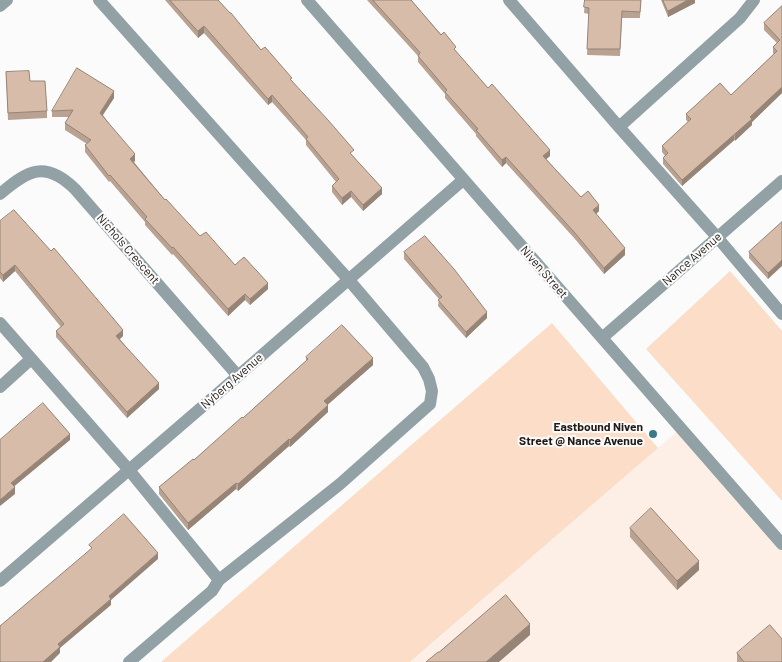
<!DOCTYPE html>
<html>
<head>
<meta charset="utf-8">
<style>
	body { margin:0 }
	canvas { display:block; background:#fbfbfb }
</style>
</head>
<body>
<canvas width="782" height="662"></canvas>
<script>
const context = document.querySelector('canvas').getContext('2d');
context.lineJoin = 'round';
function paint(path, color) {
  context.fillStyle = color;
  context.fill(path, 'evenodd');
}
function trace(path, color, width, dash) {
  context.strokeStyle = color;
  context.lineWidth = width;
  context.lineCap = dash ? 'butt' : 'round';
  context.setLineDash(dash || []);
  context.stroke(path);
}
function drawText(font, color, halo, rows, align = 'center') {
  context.font = font + ' Barlow,sans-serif';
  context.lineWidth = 4;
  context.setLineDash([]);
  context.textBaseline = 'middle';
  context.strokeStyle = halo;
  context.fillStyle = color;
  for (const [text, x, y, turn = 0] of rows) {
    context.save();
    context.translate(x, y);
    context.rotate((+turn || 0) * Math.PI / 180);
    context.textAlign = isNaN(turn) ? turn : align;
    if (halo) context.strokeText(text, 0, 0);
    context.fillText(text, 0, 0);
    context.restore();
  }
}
paint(new Path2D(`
	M681,428L782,544V662H411Z`), '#fdefe5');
paint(new Path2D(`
	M730,271L782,331V501L646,349Z
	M552,323L658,448L410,662H161Z`), '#fbddc8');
trace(new Path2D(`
	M99,0L348,279L423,367L429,379L432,391L430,404L340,484L219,580L212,591L129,662
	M307,0L782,544
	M509,0L619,127L717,237L782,314
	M0,6L7,0
	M619,127L740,18L754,0
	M0,194C28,170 45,160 75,189L238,376
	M0,323L129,470L219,580
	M602,338L782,181
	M0,387L31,359
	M0,581L238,376L463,180`), '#92a1a5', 12);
paint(new Path2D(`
	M165,0H218L261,50L292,81L353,156L382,194L363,211L351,197L342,205L332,192V186L336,182L306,145V140L272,102L268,105L204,33L198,38Z
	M367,0H411L488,88L550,156L546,159L581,197L599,211L596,214L625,255L604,274L575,239L506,163L502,167L476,136V134L445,98V94L418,62V56Z
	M585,0H641L640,18H622L620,56L587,55L589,14L584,13Z
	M661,0H695V3L668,17Z
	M782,6V93L752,122V125L682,186L663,164V158L665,156L662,152V146L688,122L686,120V114L731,95L774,54L773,53V47L777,43L764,30V23Z
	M6,72L30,81L47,111V118L8,120Z
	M114,98L103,115L135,161L134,162L165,200L200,236L235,265L268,289L250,305L245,300L228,316L173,254L172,255L145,225V222L110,181L109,182L85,152V145L87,144L65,130V123L69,117H52V111Z
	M0,221L123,336L120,339L159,389L127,418L56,337V331L61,327L15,271L3,282L0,278Z
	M782,222L768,279L749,258V252Z
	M404,252L487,318L466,338L438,306L439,299L404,259Z
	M306,357L373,365L327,405L328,412L290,447L289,446L238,491L236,489L188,530L159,494V487L194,460L243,418L306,361Z
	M630,528L699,570L677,590L630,537Z
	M737,653L782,662H737Z`), '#b9a291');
paint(new Path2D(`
	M688,0H695V3L668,17V11Z
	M204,26V33L198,38V31Z
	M782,87V93L752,122V125L735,141V135L750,117Z
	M114,91V98L100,119V113Z
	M272,95V102L268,105V99Z
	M734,134V140L682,186V180Z
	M550,150V156L543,162V156Z
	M135,154V161L130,165V159Z
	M506,157V163L502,167V160Z
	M382,188V194L363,211V205Z
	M351,191V197L342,205V198Z
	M599,205V211L593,217V210Z
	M625,248V255L604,274V268Z
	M782,260V266L768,279V273Z
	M15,265V271L3,282V275Z
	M268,283V289L250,305V299Z
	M245,294V300L228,316V309Z
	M487,312V318L466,338V332Z
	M123,330V336L116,342V336Z
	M373,358V365L324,408V401Z
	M159,383V389L127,418V412Z
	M328,405V412L290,447V440Z
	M70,434V440L11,489V483Z
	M289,439V446L238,491V484Z
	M236,483V489L188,530V523Z
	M15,487V494L0,506V500Z
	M158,553V559L111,600V605L60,648V653L51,662H43L58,644L109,596Z
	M699,561V570L677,590V581Z
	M530,624V635L499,662H486Z`), '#968476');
const building = new Path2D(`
	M170,0H218L230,13H231L261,50L265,47L292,78L290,79L328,120L354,150L350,153L382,188L363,205L351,191L342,198L332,186L339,179L306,139L308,137L272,95L268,99L204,26L198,31Z
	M373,0H411L441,35L444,32L456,47L454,49L488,88L492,84L550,150L543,156L581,197L588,191L599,205L593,210L625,248L604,268L575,233L506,157L502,160L476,130L478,129L445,92L447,90L418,56L420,53Z
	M585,0H641L640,12L622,11L620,49H587L589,8L584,7Z
	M663,0H688L668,11Z
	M782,6V87L750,117L752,119L682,180L663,158L668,153L662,146L691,119L686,114L720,83L731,95L777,51L773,47L780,40L764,23Z
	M77,68L114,91L100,113L135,154L130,159L165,200L166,199L200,236L206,232L235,265L244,257L268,283L250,299L245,294L228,309L173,247L172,248L145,219L147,217L110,175L109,176L85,145L91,140L65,123L73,110L52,111Z
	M29,71L30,81H45L47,111L8,113L6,72Z
	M14,210L51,251L54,248L123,330L116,336L159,383L127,412L56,331L64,324L15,265L3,275L0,272V221Z
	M782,222V260L768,273L749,252Z
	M425,236L454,269L487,312L466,332L438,300L442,297L404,252Z
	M342,325L373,358L324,401L328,405L290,440L289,439L238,484L236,483L188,523L159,487L193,459L194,460L242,417L243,418L308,359L306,357Z
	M43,403L70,434L11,483L15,487L0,500V440Z
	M651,508L699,561L677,581L630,528Z
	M124,514L158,553L109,596L111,599L58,644L60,647L43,662H0V626L92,548L89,545Z
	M506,595L530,624L486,662H426L438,652H439Z
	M770,625L782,639V662H744L737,653Z`);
paint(building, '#d7bca9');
trace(building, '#968476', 1);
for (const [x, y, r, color] of [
	[653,434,5,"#377b8a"]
]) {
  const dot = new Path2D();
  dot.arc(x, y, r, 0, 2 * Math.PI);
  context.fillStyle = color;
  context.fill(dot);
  trace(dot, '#fbfbfb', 2);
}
drawText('12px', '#241a13', '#fbfbfb', [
	["Nichols Crescent",128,249,49],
	["Nance Avenue",692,259,-41],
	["Niven Street",544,272,49],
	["Nyberg Avenue",232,381,-41]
]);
drawText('bold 12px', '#241a13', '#fbfbfb', [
	["Eastbound Niven",643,427],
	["Street @ Nance Avenue",643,441]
], 'right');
</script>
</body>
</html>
